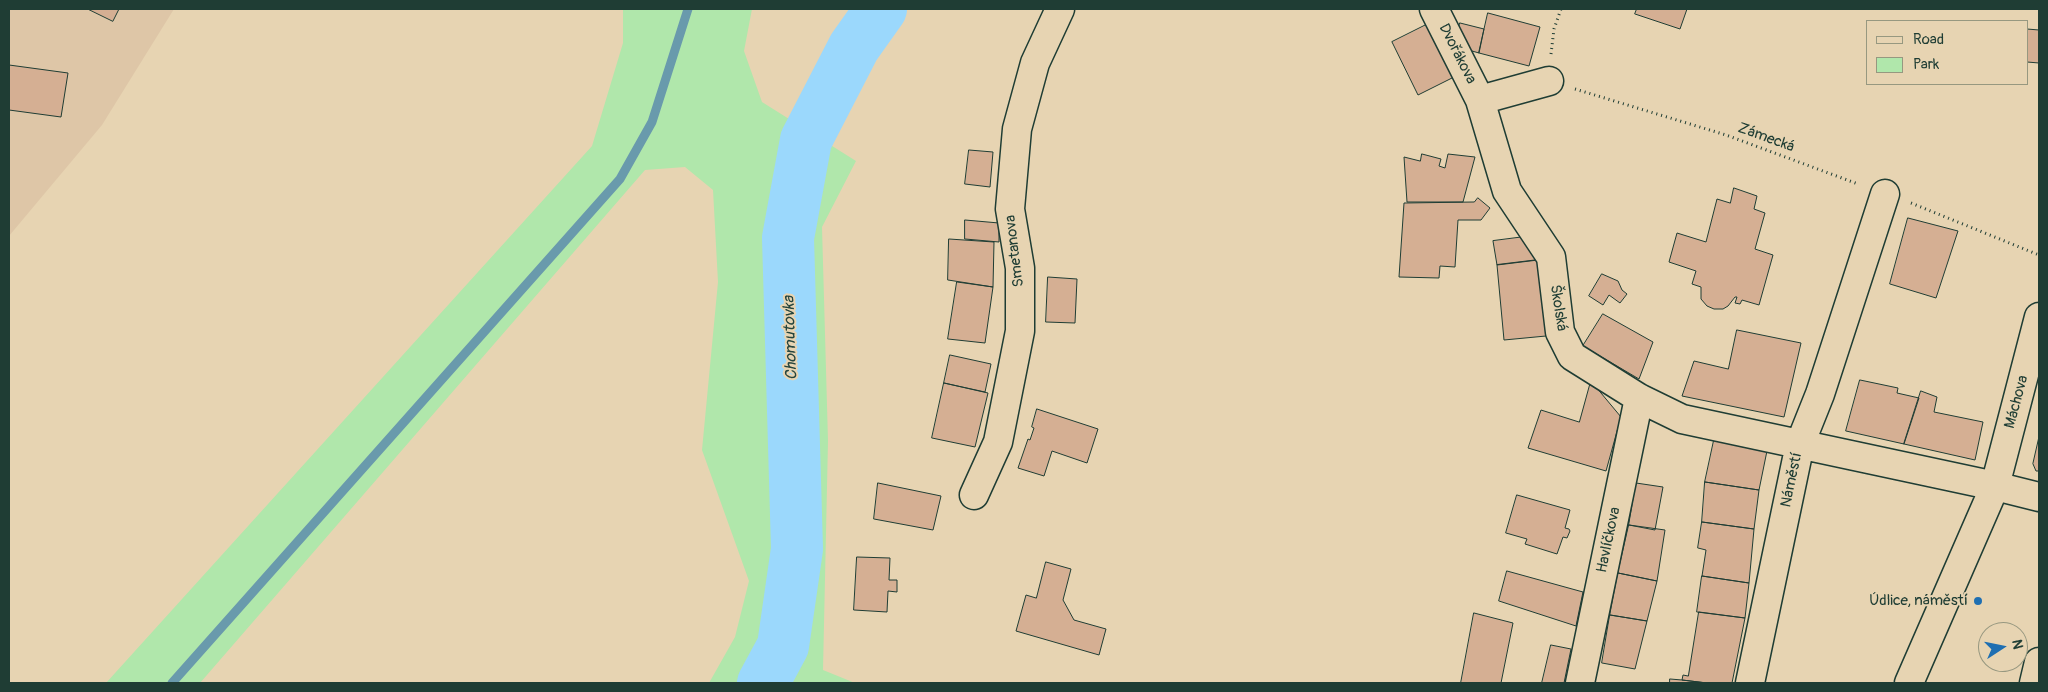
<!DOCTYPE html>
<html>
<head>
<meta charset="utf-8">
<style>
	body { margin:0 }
	#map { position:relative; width:2048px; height:692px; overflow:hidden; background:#e7d4b2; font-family:Pangolin,sans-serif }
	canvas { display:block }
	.frame { position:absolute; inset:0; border:10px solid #1f3d34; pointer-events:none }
	.legend { position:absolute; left:1866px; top:20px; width:162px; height:65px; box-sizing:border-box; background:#e7d4b2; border:1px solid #979880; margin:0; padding:6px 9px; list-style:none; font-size:15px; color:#1f3d34 }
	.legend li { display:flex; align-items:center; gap:10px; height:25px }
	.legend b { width:25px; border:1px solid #979880 }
	.north { position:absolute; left:1978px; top:622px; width:50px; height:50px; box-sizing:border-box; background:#e7d4b2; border:1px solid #979880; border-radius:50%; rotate:79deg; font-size:14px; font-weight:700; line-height:20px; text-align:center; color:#1f3d34 }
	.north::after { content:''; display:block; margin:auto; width:18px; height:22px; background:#1f6fb2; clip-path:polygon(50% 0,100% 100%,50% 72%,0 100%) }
</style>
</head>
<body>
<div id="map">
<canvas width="2048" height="692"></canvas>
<div class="frame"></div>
<ul class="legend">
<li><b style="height:6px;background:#e7d4b2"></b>Road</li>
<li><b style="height:14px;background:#b0e7ab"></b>Park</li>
</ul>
<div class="north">N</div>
</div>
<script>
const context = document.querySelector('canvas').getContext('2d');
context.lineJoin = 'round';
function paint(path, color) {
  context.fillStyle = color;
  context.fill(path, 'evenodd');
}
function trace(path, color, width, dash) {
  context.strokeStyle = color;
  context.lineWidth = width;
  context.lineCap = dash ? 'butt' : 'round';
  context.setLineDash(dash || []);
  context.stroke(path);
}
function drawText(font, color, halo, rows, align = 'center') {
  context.font = font + ' Pangolin,sans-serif';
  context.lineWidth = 4;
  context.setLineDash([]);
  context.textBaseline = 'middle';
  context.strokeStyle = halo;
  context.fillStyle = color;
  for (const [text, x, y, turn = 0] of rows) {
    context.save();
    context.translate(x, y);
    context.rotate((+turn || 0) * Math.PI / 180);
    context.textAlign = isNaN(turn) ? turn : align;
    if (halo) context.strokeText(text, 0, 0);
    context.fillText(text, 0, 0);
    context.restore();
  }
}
paint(new Path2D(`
	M9,9H174L102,125L9,236Z`), '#dec6a7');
paint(new Path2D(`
	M623,9H752L744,51L762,102L856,161L822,227L828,441L823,670L855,683H709L735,637L749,581L702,450L718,282L713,190L685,167L645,170L200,683H106L592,146L623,43Z`), '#b0e7ab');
trace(new Path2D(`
	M172,683L620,179L652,122L688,9`), '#699aac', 9);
trace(new Path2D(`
	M763,683L783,646L797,549L788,238L806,140L854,47L881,9`), '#9bd8fc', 52);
const building = new Path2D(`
	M88,9H119L113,21Z
	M1637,9H1687L1680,29L1635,14Z
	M1488,13L1540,27L1529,66L1479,53Z
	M1460,23L1484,29L1479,53L1458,47L1455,41Z
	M1428,24L1454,77L1418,95L1392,42Z
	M2027,29L2039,30V63L2027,62Z
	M9,65L68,73L61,117L9,110Z
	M969,150L993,152L990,187L965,184Z
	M1422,154L1441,159L1439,166L1445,168L1448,154L1475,157L1463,202H1407L1404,157L1420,161Z
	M1734,188L1757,196L1754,209L1765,213L1755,249L1773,255L1759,305L1742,300L1740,304L1735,303L1737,297H1735L1728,306L1723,309H1714L1707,306L1701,299V287L1692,284L1696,271L1669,262L1677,233L1706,242L1717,199L1730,203Z
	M1478,198L1490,208L1481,220H1458L1455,267L1440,266L1439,278L1399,277L1404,203L1474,202Z
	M1908,218L1958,231L1936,298L1890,284Z
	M965,220L999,223V242L965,239Z
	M1524,237L1538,260L1497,265L1493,241Z
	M949,239L994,242L993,287L948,280Z
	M1538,260L1546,336L1504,340L1497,265Z
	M1602,274L1618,281L1622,290L1627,294L1620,303L1609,295L1603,305L1589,296Z
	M1048,277L1077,279L1075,323L1046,322Z
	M957,282L993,287L985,343L948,339Z
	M1603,314L1653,342L1639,379L1583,346Z
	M1737,330L1801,343L1784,417L1682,396L1694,361L1728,369Z
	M950,355L991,364L985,392L944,383Z
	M1860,380L1898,388L1897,393L1919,398L1904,444L1846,431Z
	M1591,381L1621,417L1606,471L1528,448L1541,410L1579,422Z
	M944,383L988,393L975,447L932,438Z
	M1921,391L1937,397L1934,412L1983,422L1975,460L1904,444Z
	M1037,409L1098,429L1087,463L1052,451L1044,476L1018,468L1028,439L1030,440L1034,428L1032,427Z
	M1716,431L1769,441L1759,490L1705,482Z
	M2039,437V471H2036L2033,464Z
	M1705,482L1759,490L1754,529L1702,522Z
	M878,483L941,496L933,530L874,519Z
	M1636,483L1663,487L1655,530L1629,525Z
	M1517,495L1570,510L1565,528L1569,529L1570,531L1567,538L1563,537L1557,554L1525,544L1527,539L1506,533Z
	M1702,522L1754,529L1749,583L1702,576L1706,550L1698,548Z
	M1629,525L1665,530L1657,581L1618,573Z
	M857,557L890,558L889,580H897V592L888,591L887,612L854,610Z
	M1046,562L1071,569L1063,600L1074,620L1106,629L1099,655L1016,631L1026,595L1036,598Z
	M1507,571L1583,592L1576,626L1499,601Z
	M1618,573L1657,581L1647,621L1610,615Z
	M1702,576L1749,583L1745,618L1697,612Z
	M1699,612L1745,618L1732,683H1707L1682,680L1683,675L1688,676Z
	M1474,613L1513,623L1501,683H1461Z
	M1610,615L1647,621L1635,669L1602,663Z
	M1551,645L1571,649L1564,683H1542Z
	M1670,679L1682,680L1707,683H1670Z`);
paint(building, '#d5af93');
trace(building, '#1f3d34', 1);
const minor = new Path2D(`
	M1434,9L1480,100
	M1549,81L1480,100L1507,191L1551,257L1560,332L1572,356L1639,398L1682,419L1995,486L2039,497
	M974,495L998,442L1020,331V268L1010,209L1017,129L1035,63L1060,9
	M1580,683L1639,398
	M1750,683L1800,444L1820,394L1885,194
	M1909,683L1995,486L2039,317
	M2034,683L2039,662`);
trace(minor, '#1f3d34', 31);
trace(new Path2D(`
	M1551,54L1554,29L1561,9
	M1575,89L1726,135L1858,184
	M1911,203L2039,255`), '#1f3d34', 3, [1, 4]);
trace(minor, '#e7d4b2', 28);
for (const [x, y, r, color] of [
	[1978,601,5,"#1f6fb2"]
]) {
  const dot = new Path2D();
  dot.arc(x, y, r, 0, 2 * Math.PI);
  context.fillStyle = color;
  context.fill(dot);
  trace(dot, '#e7d4b2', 2);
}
drawText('15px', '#1f3d34', '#e7d4b2', [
	["Dvořákova",1457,54,63],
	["Zámecká",1766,138,20],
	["Smetanova",1015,251,-97],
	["Školská",1558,308,81],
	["Máchova",2017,402,-75],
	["Náměstí",1792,480,-78],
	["Havlíčkova",1609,540,-78]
]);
drawText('15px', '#1f3d34', '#e7d4b2', [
	["Údlice, náměstí",1968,601]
], 'right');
drawText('italic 16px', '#25453e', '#e7d4b2', [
	["Chomutovka",791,338,-92]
]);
</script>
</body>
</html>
